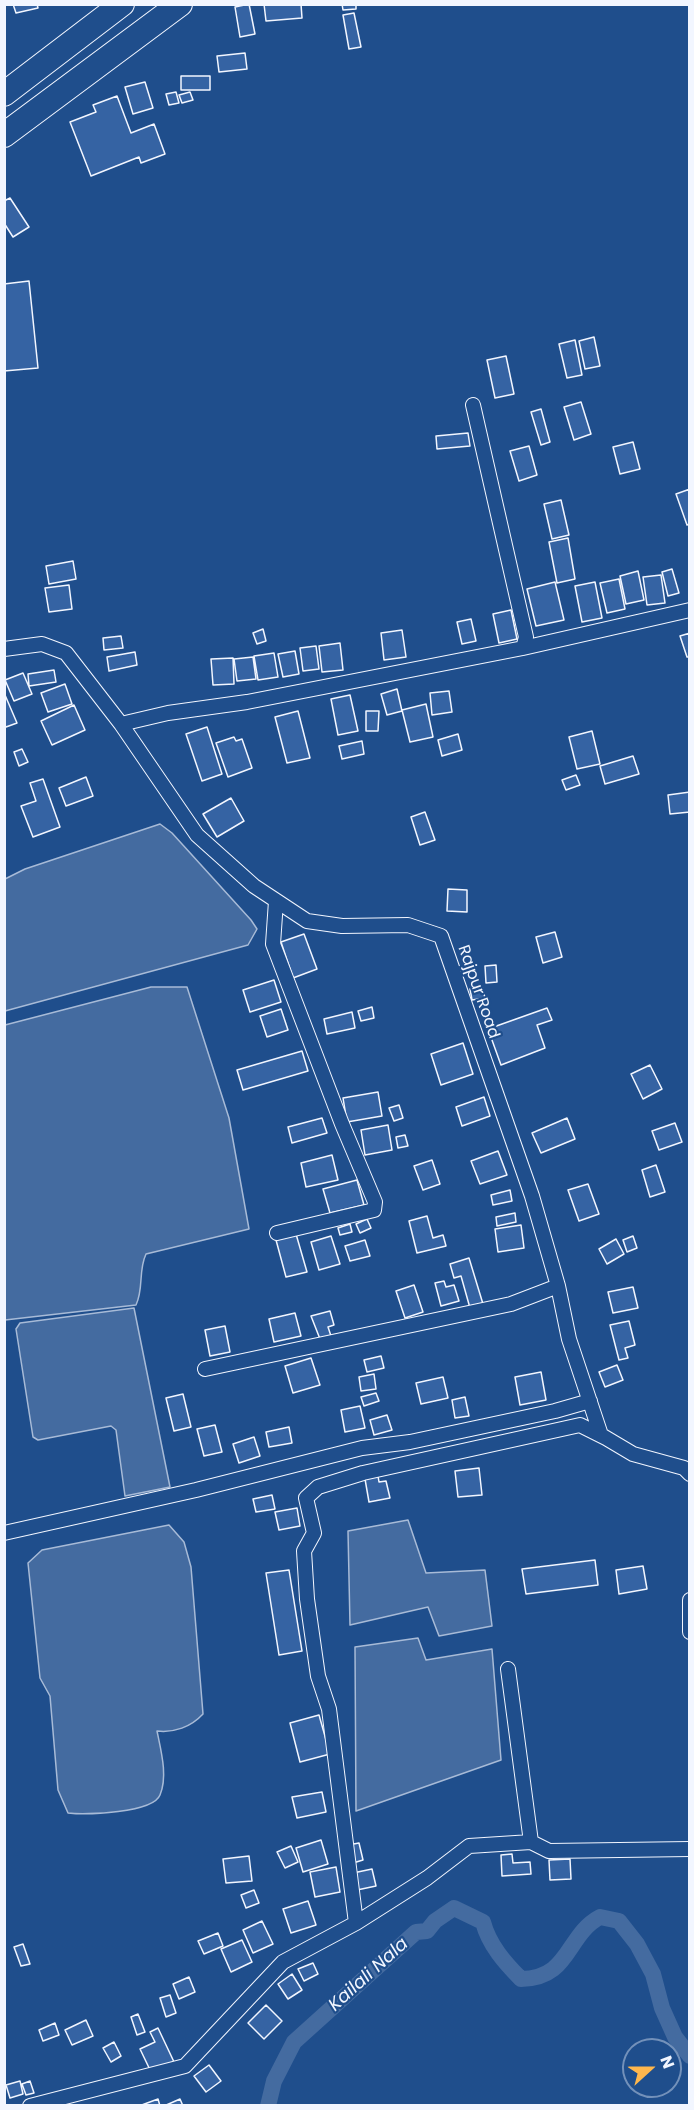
<!DOCTYPE html>
<html>
<head>
<meta charset="utf-8">
<style>
	body { margin:0 }
	#map { position:relative; width:694px; height:2110px; overflow:hidden; background:#1f4e8c; font-family:Poppins,sans-serif }
	canvas { display:block }
	.frame { position:absolute; inset:0; border:6px solid #f2f6ff; pointer-events:none }
	.north { position:absolute; left:622px; top:2038px; width:60px; height:60px; box-sizing:border-box; background:#1f4e8c; border:2px solid #7391ba; border-radius:50%; rotate:69deg; font-size:16px; font-weight:700; line-height:24px; text-align:center; color:#f2f6ff }
	.north::after { content:''; display:block; margin:auto; width:21px; height:27px; background:#ffb74d; clip-path:polygon(50% 0,100% 100%,50% 72%,0 100%) }
</style>
</head>
<body>
<div id="map">
<canvas width="694" height="2110"></canvas>
<div class="frame"></div>
<div class="north">N</div>
</div>
<script>
const context = document.querySelector('canvas').getContext('2d');
context.lineJoin = 'round';
function paint(path, color) {
  context.fillStyle = color;
  context.fill(path, 'evenodd');
}
function trace(path, color, width, dash) {
  context.strokeStyle = color;
  context.lineWidth = width;
  context.lineCap = dash ? 'butt' : 'round';
  context.setLineDash(dash || []);
  context.stroke(path);
}
function drawText(font, color, halo, rows, align = 'center') {
  context.font = font + ' Poppins,sans-serif';
  context.lineWidth = 4.5;
  context.setLineDash([]);
  context.textBaseline = 'middle';
  context.strokeStyle = halo;
  context.fillStyle = color;
  for (const [text, x, y, turn = 0] of rows) {
    context.save();
    context.translate(x, y);
    context.rotate((+turn || 0) * Math.PI / 180);
    context.textAlign = isNaN(turn) ? turn : align;
    if (halo) context.strokeText(text, 0, 0);
    context.fillText(text, 0, 0);
    context.restore();
  }
}
const water = new Path2D(`
	M160,824L172,833L251,920L257,929L248,945L5,1011V879L25,869Z
	M151,987H187L229,1118L249,1229L146,1254C138,1271 144,1288 136,1305L5,1320V1025Z
	M134,1308L170,1487L125,1496L116,1430L111,1426L38,1440L33,1437L16,1329L20,1323Z
	M408,1520L426,1573L485,1570L492,1626L439,1636L428,1607L350,1625L348,1531Z
	M169,1525L184,1542L191,1567L203,1714C191,1727 174,1733 157,1731C161,1751 168,1776 160,1795C153,1813 86,1815 68,1813L58,1790L50,1696L40,1678L28,1563L42,1550Z
	M418,1638L426,1660L492,1649L501,1760L356,1811L355,1647Z`);
paint(water, '#446ba0');
trace(water, '#a8bbd7', 1.5);
trace(new Path2D(`
	M268,2106L274,2081L294,2042L416,1932L427,1931L435,1921L454,1908L483,1922C489,1945 505,1963 521,1979C570,1979 566,1935 600,1917L619,1921L637,1944L653,1974L662,2008L675,2037L690,2056`), '#446ba0', 16);
const building = new Path2D(`
	M13,4H37L38,8L16,13Z
	M249,4L255,34L240,37L235,7Z
	M264,4H301L302,18L266,21Z
	M342,4H356V9L343,10Z
	M354,13L361,47L349,49L343,15Z
	M245,53L247,69L219,72L217,56Z
	M181,76H210V90H181Z
	M145,82L153,108L133,114L125,87Z
	M176,92L179,103L169,105L166,94Z
	M190,92L193,100L182,103L179,95Z
	M117,96L131,133L154,124L165,154L141,163L139,157L91,176L70,122L96,112L93,105Z
	M10,198L29,227L13,237L4,223V201Z
	M29,281L38,368L4,371V284Z
	M594,337L600,366L585,369L579,341Z
	M575,340L582,375L567,378L559,344Z
	M506,356L514,394L495,398L487,360Z
	M581,402L591,434L574,440L564,407Z
	M541,409L550,442L541,445L531,412Z
	M468,433L470,446L437,449L436,436Z
	M633,442L640,469L620,474L613,447Z
	M529,446L537,475L519,481L510,451Z
	M690,489V524L687,525L676,494Z
	M561,500L569,535L552,539L544,504Z
	M568,538L575,579L557,583L549,542Z
	M73,561L76,579L49,584L46,566Z
	M672,569L679,593L668,596L662,572Z
	M638,571L644,600L626,604L620,576Z
	M661,575L665,603L647,605L643,577Z
	M619,579L625,609L607,613L600,583Z
	M555,582L564,620L536,626L527,589Z
	M595,582L602,618L582,622L575,586Z
	M69,585L72,609L49,612L45,588Z
	M511,610L517,639L499,643L493,614Z
	M471,619L476,641L462,644L457,622Z
	M263,629L266,641L257,644L253,633Z
	M402,630L406,657L384,660L381,633Z
	M690,633V657H687L680,636Z
	M121,636L123,648L104,650L103,638Z
	M340,643L343,670L322,672L319,646Z
	M316,646L319,669L303,671L300,648Z
	M295,651L299,674L283,677L278,654Z
	M135,652L137,665L109,671L107,657Z
	M274,653L278,677L258,680L254,656Z
	M253,657L256,679L237,681L234,659Z
	M233,658L234,684L213,685L211,659Z
	M54,670L56,682L29,686L28,674Z
	M23,673L32,694L14,701L5,680Z
	M65,684L72,704L48,712L41,693Z
	M397,689L402,711L387,715L381,694Z
	M449,691L452,712L432,715L430,693Z
	M5,695L17,723L6,727L4,724Z
	M350,695L358,731L338,735L331,699Z
	M426,704L433,737L410,742L402,710Z
	M74,705L85,730L52,745L41,721Z
	M298,711L310,758L287,763L275,717Z
	M366,711H379L378,731H366Z
	M207,727L222,774L202,781L186,734Z
	M592,731L600,764L577,769L569,737Z
	M458,734L462,750L442,756L438,740Z
	M234,737L236,741L242,739L252,768L228,777L216,743Z
	M362,741L364,754L342,759L339,746Z
	M22,749L28,762L19,766L14,752Z
	M633,756L639,774L605,784L600,766Z
	M576,775L580,785L566,790L562,780Z
	M86,777L93,796L66,806L59,788Z
	M43,779L60,827L33,837L21,806L36,801L30,783Z
	M690,792V812L670,814L668,795Z
	M231,798L244,821L217,837L203,814Z
	M425,812L435,840L420,845L411,817Z
	M448,889L467,890V912L447,911Z
	M555,932L562,957L543,963L536,937Z
	M304,934L317,969L293,978L281,942Z
	M496,965L497,982L486,983L485,966Z
	M274,980L281,1002L250,1012L243,990Z
	M482,986L485,998L472,1000L470,989Z
	M372,1007L374,1018L361,1021L358,1011Z
	M547,1008L552,1020L537,1025L545,1048L501,1065L488,1029Z
	M281,1009L288,1030L267,1037L260,1016Z
	M352,1012L355,1028L327,1034L324,1019Z
	M463,1043L473,1074L441,1085L431,1054Z
	M302,1051L308,1071L243,1090L237,1070Z
	M650,1065L662,1089L643,1099L631,1074Z
	M378,1092L382,1116L347,1122L343,1098Z
	M484,1097L490,1116L462,1126L456,1107Z
	M399,1105L403,1118L394,1121L389,1108Z
	M322,1118L327,1133L292,1143L288,1127Z
	M567,1118L575,1139L541,1153L532,1133Z
	M675,1123L682,1142L659,1150L652,1131Z
	M388,1125L392,1150L365,1155L361,1130Z
	M405,1135L408,1146L398,1148L396,1137Z
	M498,1151L507,1175L480,1184L471,1161Z
	M332,1155L338,1180L306,1187L301,1163Z
	M432,1160L440,1184L423,1190L414,1166Z
	M656,1165L665,1192L650,1197L642,1170Z
	M357,1180L364,1205L330,1213L323,1189Z
	M588,1184L599,1214L579,1221L568,1190Z
	M510,1190L512,1201L493,1205L491,1195Z
	M515,1213L516,1222L497,1226L496,1217Z
	M427,1216L433,1238L443,1235L446,1246L417,1253L409,1221Z
	M367,1219L371,1228L360,1233L356,1224Z
	M350,1224L352,1232L340,1235L338,1228Z
	M521,1225L524,1248L498,1252L495,1229Z
	M296,1234L307,1272L286,1277L276,1240Z
	M331,1236L340,1264L319,1270L311,1242Z
	M633,1236L637,1248L627,1252L623,1240Z
	M616,1239L624,1254L607,1264L599,1249Z
	M365,1240L370,1256L350,1261L345,1246Z
	M469,1258L483,1304L470,1308L461,1276L454,1278L450,1264Z
	M444,1281L446,1287L454,1285L459,1301L441,1306L435,1283Z
	M414,1285L423,1312L405,1318L396,1291Z
	M633,1287L638,1308L613,1313L608,1292Z
	M330,1311L334,1325L328,1327L331,1336L320,1339L311,1316Z
	M295,1313L301,1336L274,1342L269,1319Z
	M629,1321L635,1345L625,1348L628,1358L619,1360L610,1325Z
	M225,1326L230,1352L210,1356L205,1330Z
	M381,1356L384,1368L367,1372L364,1360Z
	M311,1358L320,1385L293,1393L285,1366Z
	M617,1365L623,1380L605,1387L599,1372Z
	M541,1372L546,1400L520,1405L515,1377Z
	M374,1374L376,1389L361,1391L359,1377Z
	M443,1377L448,1398L421,1404L416,1383Z
	M376,1393L379,1401L364,1406L361,1397Z
	M183,1394L191,1427L174,1431L166,1398Z
	M465,1397L469,1416L455,1418L452,1400Z
	M360,1406L365,1428L345,1432L341,1410Z
	M387,1415L392,1430L374,1435L370,1420Z
	M215,1425L222,1452L204,1456L197,1429Z
	M289,1427L292,1443L269,1447L266,1432Z
	M254,1437L260,1456L239,1463L233,1444Z
	M479,1468L482,1495L458,1497L455,1471Z
	M378,1476L379,1482L386,1481L390,1498L369,1502L365,1479Z
	M272,1495L275,1509L256,1512L253,1499Z
	M297,1508L300,1526L279,1530L275,1512Z
	M595,1560L598,1585L526,1594L522,1569Z
	M643,1566L647,1589L619,1594L616,1570Z
	M289,1570L302,1651L279,1655L266,1573Z
	M319,1715L330,1754L300,1762L290,1723Z
	M322,1792L326,1812L297,1818L292,1797Z
	M321,1840L328,1864L303,1872L296,1848Z
	M359,1843L363,1860L353,1863L348,1845Z
	M291,1846L298,1862L285,1868L277,1852Z
	M512,1854L513,1863L530,1862L531,1874L502,1876L501,1855Z
	M249,1856L252,1881L226,1883L223,1859Z
	M570,1859L571,1879L550,1880L549,1860Z
	M336,1867L340,1892L315,1897L310,1872Z
	M372,1869L376,1886L357,1890L353,1873Z
	M254,1890L259,1903L246,1908L241,1895Z
	M308,1901L316,1925L291,1933L283,1909Z
	M262,1921L273,1944L253,1953L243,1930Z
	M218,1933L223,1946L204,1954L198,1941Z
	M242,1940L252,1962L231,1972L221,1949Z
	M23,1944L30,1964L21,1966L14,1947Z
	M313,1963L318,1974L304,1981L298,1969Z
	M292,1974L302,1990L288,1999L278,1984Z
	M189,1977L195,1992L179,1999L173,1984Z
	M170,1995L176,2013L166,2017L160,1998Z
	M266,2005L282,2021L264,2039L248,2023Z
	M138,2014L145,2032L137,2035L131,2017Z
	M86,2020L93,2036L72,2045L65,2030Z
	M55,2023L59,2035L43,2041L39,2030Z
	M158,2028L175,2064L152,2074L140,2049L155,2042L150,2032Z
	M114,2042L121,2056L111,2062L103,2048Z
	M209,2065L221,2081L206,2092L194,2076Z
	M20,2081L23,2094L10,2098L6,2085Z
	M30,2081L34,2093L26,2095L22,2084Z
	M158,2099L160,2106H139Z
	M180,2099L183,2106H164Z`);
paint(building, '#3563a3');
trace(building, '#f2f6ff', 1.5);
const minor = new Path2D(`
	M473,405L526,637L523,648
	M4,649L42,644L66,653L121,724L197,835L254,886L307,921L342,926L408,925L441,936L532,1196L558,1286L569,1339L601,1435L633,1454L684,1468L690,1474
	M121,724L168,713L247,702L523,648L690,610
	M276,901L273,944L342,1124L375,1202L374,1210L277,1233
	M205,1369L511,1304L558,1286
	M4,1533L196,1490L362,1448L410,1442L555,1411L590,1401
	M690,1600V1632
	M508,1669L531,1842
	M356,1923L329,1709L318,1676L307,1599L304,1551L314,1533L306,1498L318,1487L363,1473L580,1425L606,1438
	M30,2106L185,2066L283,1962L356,1923L427,1878L469,1846L531,1842L549,1851L690,1849`);
const trunk = new Path2D(`
	M4,94L122,4
	M4,135L180,4`);
trace(minor, '#f2f6ff', 16);
trace(trunk, '#f2f6ff', 26);
trace(minor, '#1f4e8c', 14);
trace(trunk, '#1f4e8c', 24);
drawText('16px', '#f2f6ff', '#1f4e8c', [
	["Rajpur Road",478,992,71]
]);
drawText('italic 18px', '#f2f6ff', '#1f4e8c', [
	["Kailali Nala",369,1975,-42]
]);
</script>
</body>
</html>
